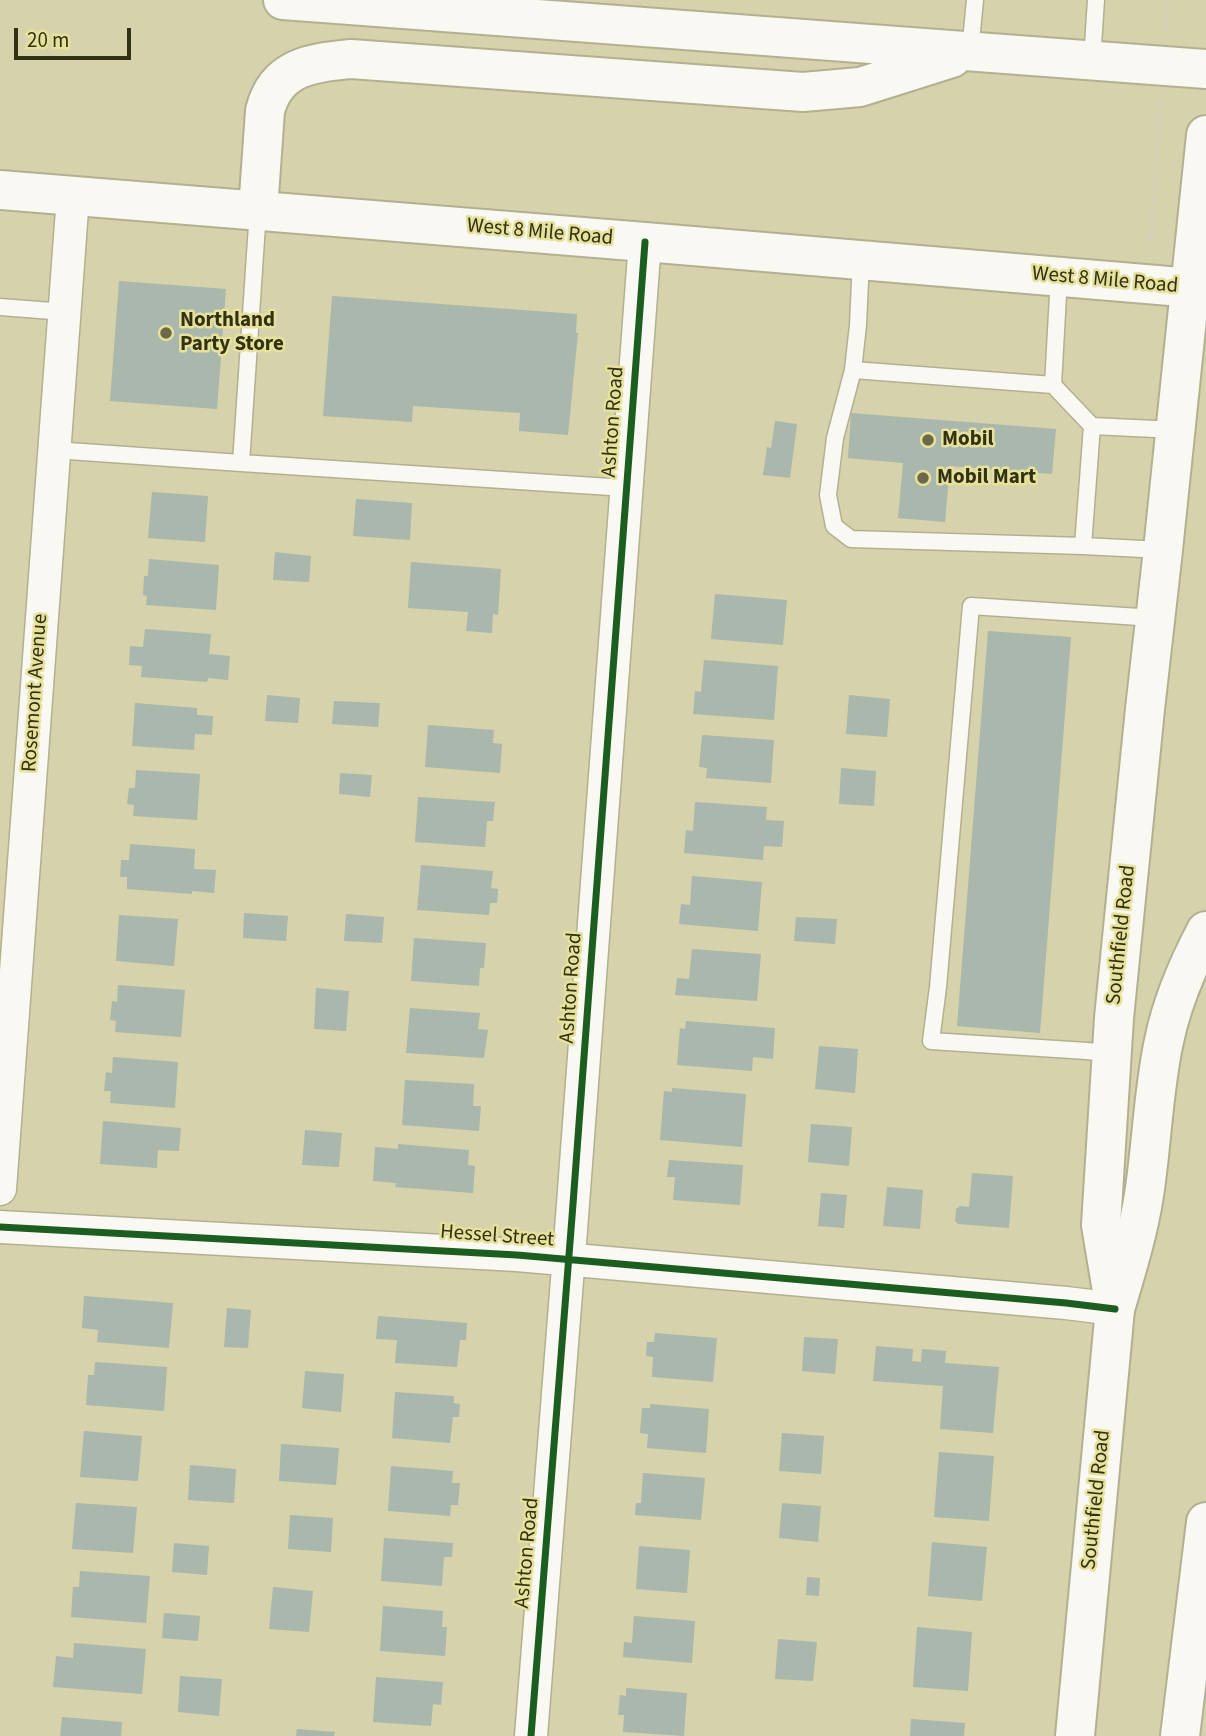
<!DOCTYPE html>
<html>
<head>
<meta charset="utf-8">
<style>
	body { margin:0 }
	#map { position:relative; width:1206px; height:1736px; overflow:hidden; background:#d5d2ac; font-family:"Source Sans 3",sans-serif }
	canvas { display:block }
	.scale { position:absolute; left:14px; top:28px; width:117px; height:32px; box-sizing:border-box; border:4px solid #333114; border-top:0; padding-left:9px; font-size:21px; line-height:24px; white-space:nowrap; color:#333114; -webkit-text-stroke:5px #e6e19b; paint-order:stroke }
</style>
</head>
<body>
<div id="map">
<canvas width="1206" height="1736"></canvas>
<div class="scale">20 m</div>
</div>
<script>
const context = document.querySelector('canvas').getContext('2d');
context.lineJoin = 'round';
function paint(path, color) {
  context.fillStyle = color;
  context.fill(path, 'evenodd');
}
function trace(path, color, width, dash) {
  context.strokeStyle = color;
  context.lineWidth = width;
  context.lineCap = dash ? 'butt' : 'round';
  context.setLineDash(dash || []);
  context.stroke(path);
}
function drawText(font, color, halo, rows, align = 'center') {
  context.font = font + ' "Source Sans 3",sans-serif';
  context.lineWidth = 5;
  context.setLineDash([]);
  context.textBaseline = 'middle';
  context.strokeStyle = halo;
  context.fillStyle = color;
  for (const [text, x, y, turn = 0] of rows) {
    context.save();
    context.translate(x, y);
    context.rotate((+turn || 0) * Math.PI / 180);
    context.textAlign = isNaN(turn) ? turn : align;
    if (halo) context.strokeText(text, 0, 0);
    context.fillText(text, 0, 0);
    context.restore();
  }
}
paint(new Path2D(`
	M119,281L226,289L217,409L110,401Z
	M332,296L577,314L576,333H578L568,435L519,431L520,413L413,406L412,422L323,416Z
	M851,413L1056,429L1052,474L950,466L945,522L898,518L903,463L848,458Z
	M775,421L797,424L790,478L763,475L767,447L771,448Z
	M152,492L208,496L205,542L148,538Z
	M356,499L412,503L410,540L353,536Z
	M275,552L311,556L309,582L273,580Z
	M149,559L219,565L216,610L146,605L147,596L143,595L144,576H148Z
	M411,562L501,569L498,615L493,614L492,633L466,631L468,612L408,608Z
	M715,594L787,600L783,645L711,639Z
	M145,629L211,634L209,654L230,656L228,680L208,678L207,682L141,677L142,666L129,665L130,646L143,647Z
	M988,631L1071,637L1040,1033L957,1026Z
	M704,660L778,666L774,720L693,714L695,691L701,692Z
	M267,695L300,698L298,723L265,721Z
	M849,695L890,699L887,737L846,734Z
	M334,701L380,703L378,727L332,724Z
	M135,703L197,708V715L213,716L212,735L195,734L194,750L132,746Z
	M428,725L494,730L493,743L502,744L500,773L425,767Z
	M702,735L774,740L771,783L706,778L707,768L699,767Z
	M841,768L876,771L874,806L839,804Z
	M136,770L200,774L197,820L133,816L134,805L127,804L129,788H135Z
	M340,773L372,775L370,797L339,794Z
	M418,797L495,802L493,821H487L485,847L415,842Z
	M695,802L767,807L766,820L784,821L782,847L764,846L763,860L684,853L686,830L693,831Z
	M130,844L195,849L194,869L216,870L214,893L192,891V894L127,889V877H120L121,860H129Z
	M421,865L493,871L491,888L498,889L497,903H490L489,915L417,910Z
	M692,876L762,882L758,931L679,924L681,904L690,905Z
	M244,913L288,916L286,941L243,938Z
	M346,914L384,917L382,943L344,941Z
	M119,915L178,919L174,966L116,961Z
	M796,917L837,919L835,944L794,941Z
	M414,938L486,943L484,968H480L479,986L411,981Z
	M692,949L761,954L757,1001L675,995L677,978L689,979Z
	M118,985L185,990L181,1037L115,1032L116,1021L110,1020L112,1001L117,1002Z
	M316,988L349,991L346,1031L314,1029Z
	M410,1008L480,1013L478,1029L488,1030L484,1058L406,1053Z
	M686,1021L775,1028L773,1059L753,1057L752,1071L677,1065L680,1028L685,1029Z
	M819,1046L858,1049L855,1093L815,1089Z
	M113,1057L178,1062L175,1108L110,1103L111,1091H104L106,1072L112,1073Z
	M405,1080L474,1084L473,1106H481L479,1131L402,1125Z
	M672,1088L746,1094L742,1147L660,1140L664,1091L672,1092Z
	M103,1121L181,1128L179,1151L158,1150L157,1168L100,1164Z
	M811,1124L852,1127L849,1166L808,1162Z
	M305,1130L342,1133L339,1167L302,1165Z
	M398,1144L469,1150L468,1165L475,1166L473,1193L395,1187L396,1183L373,1181L375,1147L398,1149Z
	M669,1160L743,1165L740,1205L673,1200L675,1177H667Z
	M972,1173L1013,1176L1009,1228L958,1224L955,1221L956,1209L960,1206L969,1207Z
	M887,1187L923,1190L920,1229L883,1226Z
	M821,1193L847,1195L844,1228L818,1226Z
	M84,1296L173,1303L169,1348L97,1342L98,1330L82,1328Z
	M227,1308L251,1310L248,1348L224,1347Z
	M378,1316L467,1323L466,1340H460L457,1367L395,1363L397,1340L376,1339Z
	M655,1333L717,1338L713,1382L652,1377L653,1357L646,1356L647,1342H654Z
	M804,1337L838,1339L835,1374L802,1371Z
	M876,1346L913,1349L912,1361L921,1362L922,1349L946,1351L945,1363L999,1367L993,1433L940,1429L943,1386L873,1381Z
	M95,1362L167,1367L164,1411L86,1405L88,1375H94Z
	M305,1371L344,1374L341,1412L302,1408Z
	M395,1392L454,1396V1403L460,1404L459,1417H453L450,1443L392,1438Z
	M650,1404L709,1409L706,1453L647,1448L648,1434L640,1433L642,1408H650Z
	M84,1431L142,1436L138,1481L80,1477Z
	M782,1433L824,1436L821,1474L779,1471Z
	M281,1444L339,1448L336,1485L279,1481Z
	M939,1452L994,1456L989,1521L934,1517Z
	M190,1465L236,1469L234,1503L188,1500Z
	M391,1466L453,1471L452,1483H460L458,1505H451L450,1516L388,1511Z
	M643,1473L705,1478L701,1520L635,1515L636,1503H641Z
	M76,1503L137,1507L133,1553L72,1549Z
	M782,1503L821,1506L818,1542L779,1538Z
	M290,1515L333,1518L331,1552L288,1549Z
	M384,1538L453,1543L452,1557H444L442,1586L381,1581Z
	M932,1542L987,1547L982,1601L928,1596Z
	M174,1543L209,1546L207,1575L172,1572Z
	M639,1546L690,1550L687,1593L636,1589Z
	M80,1571L150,1576L146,1623L71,1617L73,1587H79Z
	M807,1577L820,1578L819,1596L806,1595Z
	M273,1587L313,1591L309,1632L269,1629Z
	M383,1606L443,1611L442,1627H447L445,1656L380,1651Z
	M164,1613L200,1616L198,1641L162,1638Z
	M634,1616L695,1621L692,1663L623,1657L624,1642L632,1643Z
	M917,1627L972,1632L968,1691L913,1687Z
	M778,1639L817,1642L813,1681L775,1679Z
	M74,1643L146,1649L142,1694L53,1687L56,1656L73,1658Z
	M180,1676L222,1679L219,1716L178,1712Z
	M376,1677L443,1682L441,1705L433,1704L431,1726L373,1722Z
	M626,1688L687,1693L684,1736L623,1732L624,1715H618L620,1695L626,1696Z
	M62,1717L122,1722L121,1736H60Z
	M911,1719L965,1723L964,1736H910Z
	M297,1729L335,1732L334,1736H296Z`), '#a9b7ac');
const lane = new Path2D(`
	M970,52L975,0
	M1092,60L1096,0
	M861,260L858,325L853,370L1053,385L1059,277
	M0,307L65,312
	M853,370L835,438L828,495L834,526L851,539L1083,546
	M1053,385L1092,426L1176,430
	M1092,426L1083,546L1162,550
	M54,450L241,463L258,210
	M241,463L626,488
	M1111,1054L1087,1051L931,1041L938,987L971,606L1155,618`);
const street = new Path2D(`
	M0,1189L73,196
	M0,1227L517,1255L1066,1303L1115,1309
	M531,1736L572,1217L645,242`);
const primary = new Path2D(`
	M1075,1736L1115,1309L1101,1225L1114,1018L1145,709L1163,550L1206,135`);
const highway = new Path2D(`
	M283,0L1206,69
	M0,190L645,242L1206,289
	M258,210L265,111C276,66 312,63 351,59L803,92L860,87L952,58
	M1115,1309C1126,1272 1138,1234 1144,1195C1152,1144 1153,1091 1164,1041C1172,1002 1188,965 1206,931
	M1180,1736L1206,1522`);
trace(lane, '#b3b092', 19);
trace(street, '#b3b092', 35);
trace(primary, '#b3b092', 42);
trace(highway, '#b3b092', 42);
trace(new Path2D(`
	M1165,27L1168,0
	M1150,247L1160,105`), '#d1cfc3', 4.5, [2, 5]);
trace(lane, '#f9f8f3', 16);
trace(street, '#f9f8f3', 32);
trace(primary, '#f9f8f3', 38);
trace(highway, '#f9f8f3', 38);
trace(new Path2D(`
	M0,1227L517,1255L1066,1303L1115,1309
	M531,1736L572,1217L645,242`), '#1b5e20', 7);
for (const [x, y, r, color] of [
	[166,333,7,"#6c6949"],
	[928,440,7,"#6c6949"],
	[923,478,7,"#6c6949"]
]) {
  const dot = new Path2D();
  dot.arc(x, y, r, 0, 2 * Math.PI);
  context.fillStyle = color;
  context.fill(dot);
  trace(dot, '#e6e19b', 2.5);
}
drawText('21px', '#333114', '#e6e19b', [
	["West 8 Mile Road",540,233,5],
	["West 8 Mile Road",1105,281,5],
	["Ashton Road",614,422,-86],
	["Rosemont Avenue",36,693,-86],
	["Southfield Road",1122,935,-84],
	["Ashton Road",572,988,-86],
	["Hessel Street",497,1237,4],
	["Southfield Road",1097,1500,-84],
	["Ashton Road",528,1553,-85]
]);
drawText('bold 21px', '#333114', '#e6e19b', [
	["Northland",180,321],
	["Party Store",180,345],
	["Mobil",942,440],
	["Mobil Mart",937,478]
], 'left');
</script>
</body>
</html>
